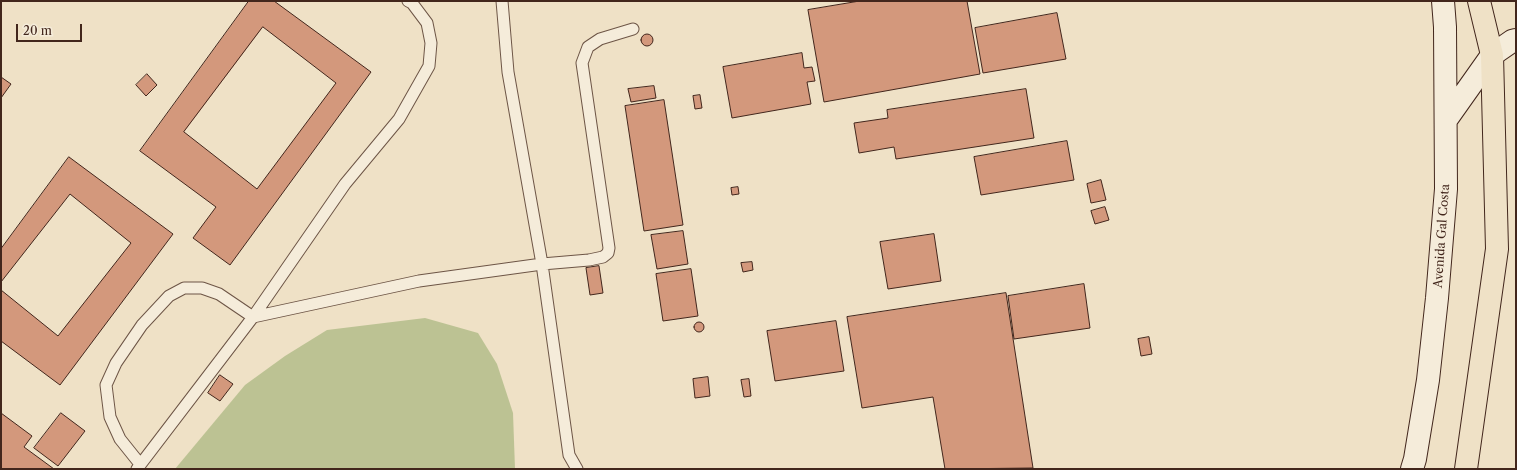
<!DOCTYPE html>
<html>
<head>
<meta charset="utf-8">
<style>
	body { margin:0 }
	#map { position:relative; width:1517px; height:470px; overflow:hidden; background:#efe1c6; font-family:"Libre Caslon Text",serif }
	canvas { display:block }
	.frame { position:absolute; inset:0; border:2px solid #42261c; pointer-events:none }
	.scale { position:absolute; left:16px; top:24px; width:66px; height:18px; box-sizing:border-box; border:2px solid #42261c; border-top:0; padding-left:5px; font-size:12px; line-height:14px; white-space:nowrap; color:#42261c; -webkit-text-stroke:3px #f5ecda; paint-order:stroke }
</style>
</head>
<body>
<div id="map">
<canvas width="1517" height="470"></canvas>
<div class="frame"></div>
<div class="scale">20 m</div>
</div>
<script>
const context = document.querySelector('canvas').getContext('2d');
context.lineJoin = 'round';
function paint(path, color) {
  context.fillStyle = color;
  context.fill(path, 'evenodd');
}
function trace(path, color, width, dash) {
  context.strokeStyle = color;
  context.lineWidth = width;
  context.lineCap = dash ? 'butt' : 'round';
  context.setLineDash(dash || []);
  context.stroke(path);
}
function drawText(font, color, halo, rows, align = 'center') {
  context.font = font + ' "Libre Caslon Text",serif';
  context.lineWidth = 3;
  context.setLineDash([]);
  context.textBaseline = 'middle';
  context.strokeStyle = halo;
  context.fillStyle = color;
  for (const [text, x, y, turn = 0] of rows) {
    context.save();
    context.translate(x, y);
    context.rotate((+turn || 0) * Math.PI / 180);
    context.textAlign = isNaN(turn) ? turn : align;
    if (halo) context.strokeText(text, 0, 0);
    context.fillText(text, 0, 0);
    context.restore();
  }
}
paint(new Path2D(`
	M425,318L478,333L497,364L513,413L515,469H175L245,385L285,356L327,330Z`), '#bcc293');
const building = new Path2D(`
	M249,1H274L371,72L230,265L193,238L216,207L140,151ZM263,27L336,83L257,189L184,132Z
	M860,1H967L980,74L824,102L808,10Z
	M1057,13L1066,59L983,73L975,28Z
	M641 40a6 6 0 1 1 12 0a6 6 0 1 1-12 0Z
	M802,53L804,68L812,67L815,81L807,82L811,104L732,118L723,67Z
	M147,74L157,85L146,96L136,85Z
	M1,77L11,84L1,98Z
	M654,86L656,98L631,102L628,89Z
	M1026,89L1034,138L896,159L894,147L859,153L854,123L888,118L887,110Z
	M700,95L702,108L695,109L693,96Z
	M664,100L683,225L644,231L625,106Z
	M1067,141L1074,180L981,195L974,157Z
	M69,157L173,234L60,385L1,341V290L58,336L131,243L70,194L1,282V249Z
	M1101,180L1106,200L1091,203L1087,184Z
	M738,187L739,194L732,195L731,188Z
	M1105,207L1109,220L1095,224L1091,211Z
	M683,231L688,264L657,269L651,235Z
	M934,234L941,281L888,289L880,242Z
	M752,262L753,270L743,272L741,263Z
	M599,266L603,293L590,295L586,268Z
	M691,269L698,316L663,321L656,274Z
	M1084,284L1090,328L1014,339L1008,296Z
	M1006,293L1033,468L945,469L933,397L862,408L847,317Z
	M836,321L844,371L775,381L767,331Z
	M694 327a5 5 0 1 1 10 0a5 5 0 1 1-10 0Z
	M1149,337L1152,354L1141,356L1138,339Z
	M220,375L233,384L220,401L208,393Z
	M708,377L710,396L695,398L693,379Z
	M749,379L751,396L744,397L741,380Z
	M1,413L32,436L24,447L54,469H1Z
	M61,413L85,431L58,466L34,448Z`);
paint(building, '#d3987c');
trace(building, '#42261c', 1);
const lane = new Path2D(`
	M502,1L508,72L542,264L569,455L577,469
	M140,464L120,439L110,417L106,385L116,363L142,325L169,296L184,288H202L219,294L253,317L419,281L542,264L589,260L603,257L608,253L609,248L582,63L588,47L600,39L633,29
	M137,469L253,317L345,184L399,119L429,66L431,43L427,23L412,3L408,1`);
const secondary = new Path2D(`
	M1446,120L1492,55L1512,41L1516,40
	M1412,469L1415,459L1428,380L1437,298L1446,189L1445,27L1443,1`);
const primary = new Path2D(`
	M1466,469L1497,249L1492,55L1479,1`);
trace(lane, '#6d5546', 13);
trace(secondary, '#42261c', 24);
trace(primary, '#42261c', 24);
trace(lane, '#f5ecda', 11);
trace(secondary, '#f5ecda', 22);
trace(primary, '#efe1c6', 22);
drawText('12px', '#42261c', '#f5ecda', [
	["Avenida Gal Costa",1442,236,-86]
]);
</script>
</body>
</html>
